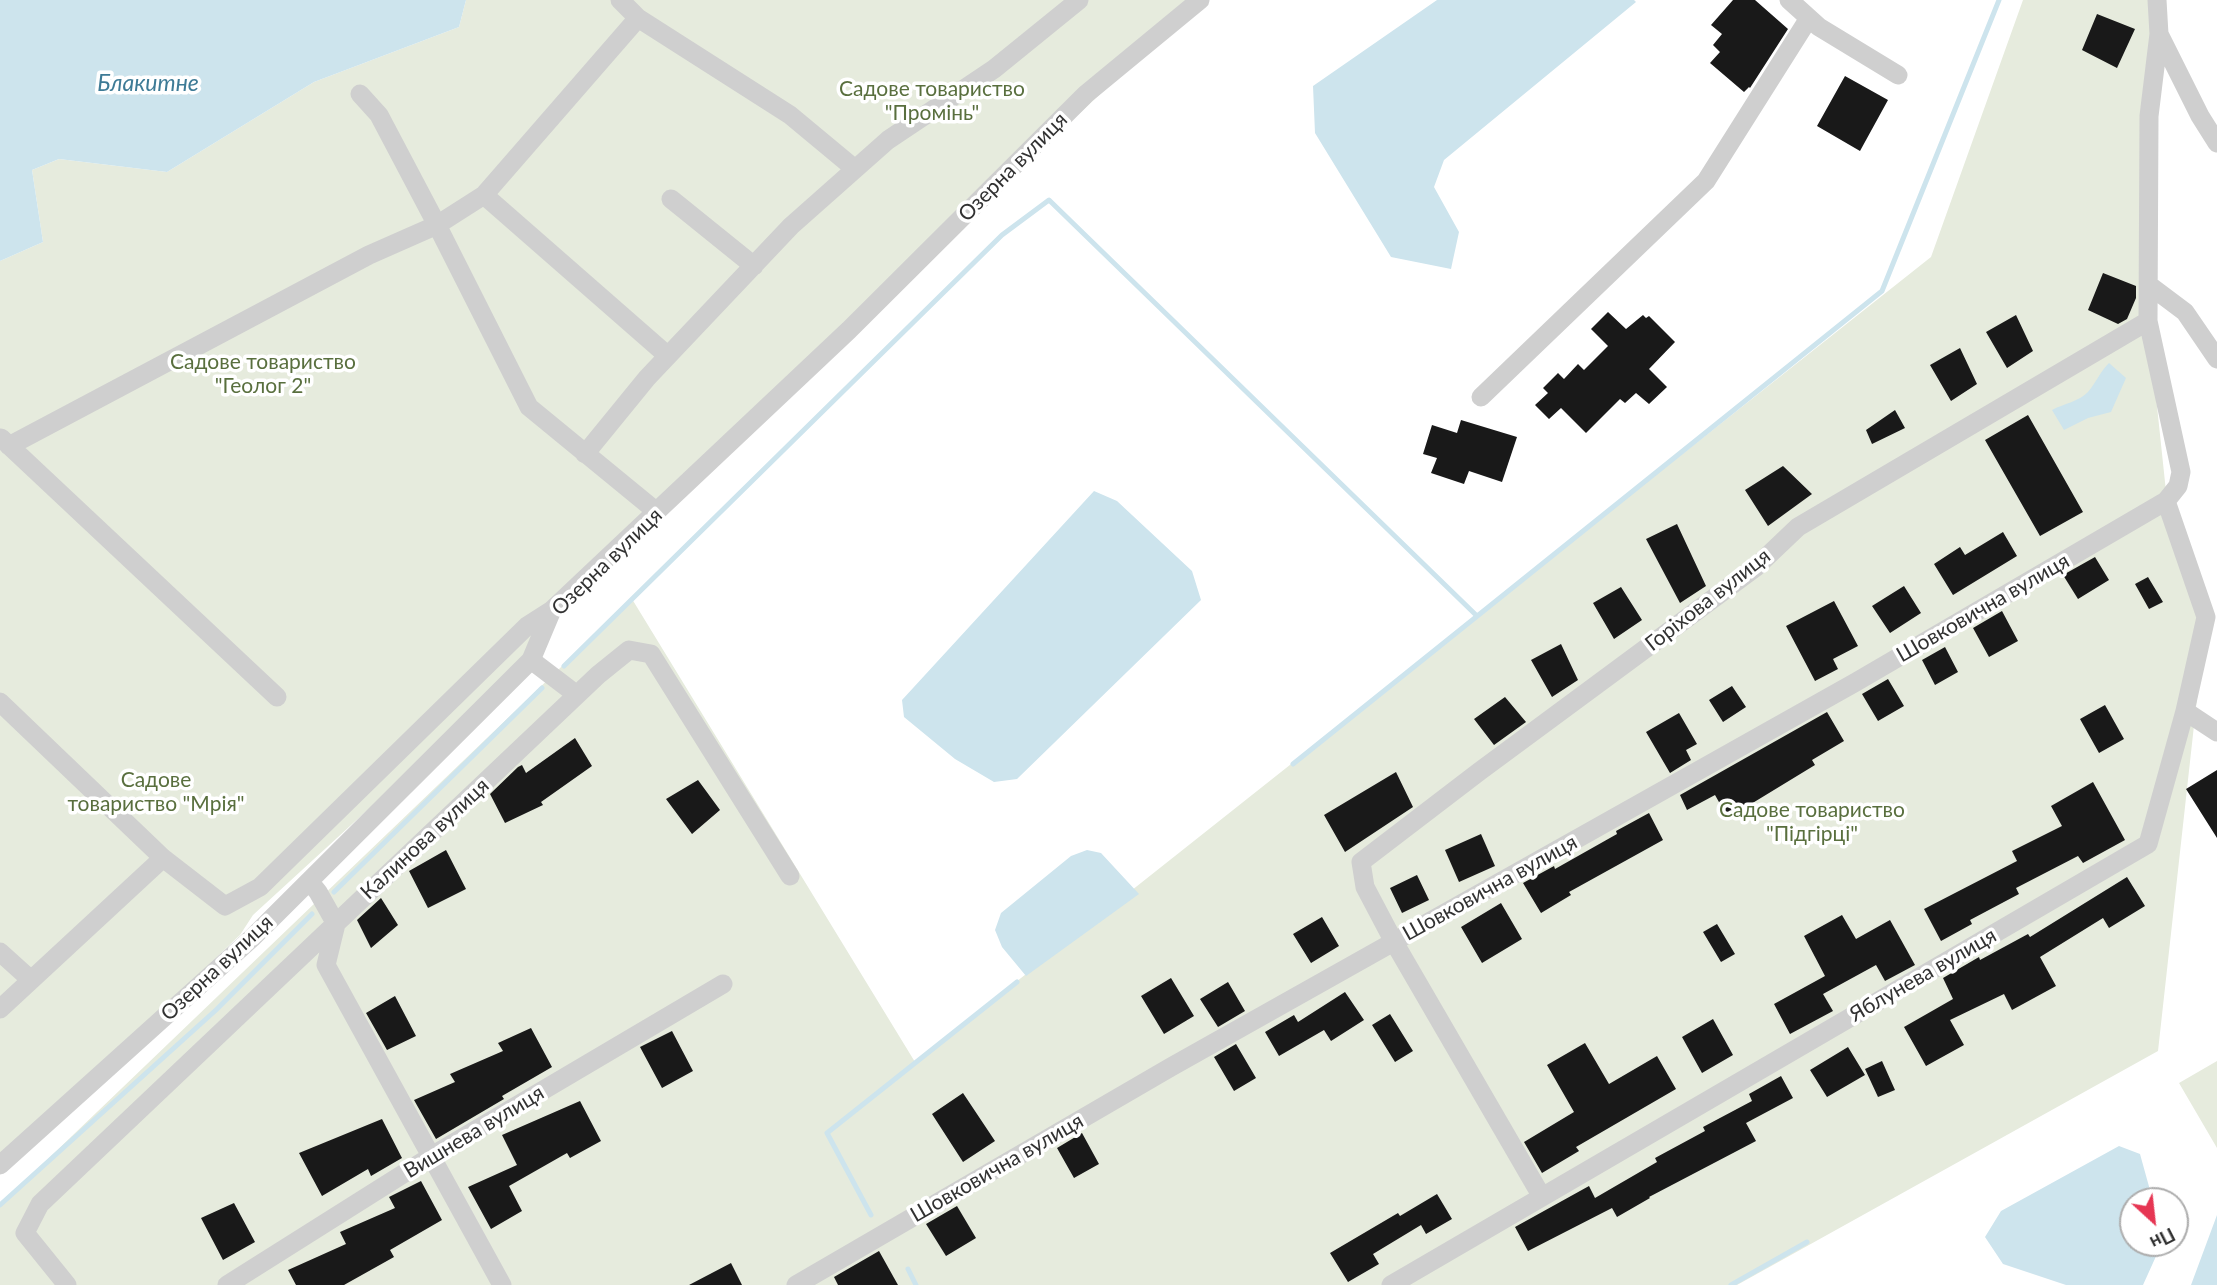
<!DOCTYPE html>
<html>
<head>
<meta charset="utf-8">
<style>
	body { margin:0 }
	#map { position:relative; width:2217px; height:1285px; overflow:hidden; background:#fff; font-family:Lato,sans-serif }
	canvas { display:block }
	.north { position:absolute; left:2119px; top:1187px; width:70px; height:70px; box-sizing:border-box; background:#fff; border:2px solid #adadad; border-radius:50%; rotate:153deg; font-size:19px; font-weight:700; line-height:28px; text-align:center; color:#323232 }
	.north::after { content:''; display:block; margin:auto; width:24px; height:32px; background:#e63653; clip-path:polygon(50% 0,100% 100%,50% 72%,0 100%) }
</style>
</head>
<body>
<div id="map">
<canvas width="2217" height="1285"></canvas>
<div class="north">Пн</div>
</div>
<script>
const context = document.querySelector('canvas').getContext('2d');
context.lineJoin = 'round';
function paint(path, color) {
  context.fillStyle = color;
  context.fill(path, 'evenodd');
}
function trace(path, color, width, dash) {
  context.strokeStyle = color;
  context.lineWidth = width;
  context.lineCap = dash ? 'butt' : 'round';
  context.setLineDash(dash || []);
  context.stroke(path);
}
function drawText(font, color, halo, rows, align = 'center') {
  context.font = font + ' Lato,sans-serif';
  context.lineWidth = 7;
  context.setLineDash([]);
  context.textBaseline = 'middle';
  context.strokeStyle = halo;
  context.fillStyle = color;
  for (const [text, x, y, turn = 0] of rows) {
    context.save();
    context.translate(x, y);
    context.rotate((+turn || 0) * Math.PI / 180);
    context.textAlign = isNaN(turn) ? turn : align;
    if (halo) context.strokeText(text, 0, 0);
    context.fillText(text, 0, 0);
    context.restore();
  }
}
paint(new Path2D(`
	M466,0H1200L552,610L531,660L253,915L240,935L0,1163V261L43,242L32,170L59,159L167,172L314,82L459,27Z
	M2023,0H2157L2148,321L2167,501L2206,617L2158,1051L1737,1285H0V1205L632,599L915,1062L1931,257Z
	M2217,1061V1148L2179,1083Z`), '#e6ebdd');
paint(new Path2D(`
	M0,0H466L459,27L314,82L167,172L59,159L32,170L43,242L0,261Z
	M1437,0H1634L1636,2L1444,160L1434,187L1459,232L1451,269L1391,257L1315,133L1313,86Z
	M2109,363L2126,378L2111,412L2088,418L2064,430L2052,410C2063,404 2080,401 2088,392C2096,383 2099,373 2109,363Z
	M1094,491L1117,501L1192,571L1201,600L1017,779L994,782L955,759L904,717L902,700Z
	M1087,850L1101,853L1139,894L1026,976L1002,947L995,930L1001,913L1071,856Z
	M2119,1146L2140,1154L2153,1201H2133V1243H2162L2143,1285H2066L2003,1264L1985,1237L2001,1211Z
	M2217,1215V1285H2191Z`), '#cde4ed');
trace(new Path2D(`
	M564,666L1002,235L1049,200L1477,616
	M1293,764L1882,291L1999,0
	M334,892L542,688
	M0,1205L216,1010L312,914
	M871,1215L827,1133L1017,982
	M908,1269L916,1285
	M1731,1285L1807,1242`), '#cde4ed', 5);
paint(new Path2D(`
	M1733,0H1755L1788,29L1750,88L1749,87L1744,92L1710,63L1720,52L1713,45L1722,34L1711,25Z
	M2097,14L2135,29L2117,68L2082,50Z
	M1845,76L1888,100L1860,151L1817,126Z
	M2103,273L2136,286V298L2127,319L2118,324L2088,310Z
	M1608,312L1626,329L1643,315L1646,318L1649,316L1675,342L1649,369L1667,387L1649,404L1636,393L1625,403L1620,399L1586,433L1561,408L1549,419L1535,405L1548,393L1543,388L1558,373L1564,379L1578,364L1584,370L1608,346L1591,329Z
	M2016,315L2033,351L2007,368L1986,332Z
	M1960,348L1977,384L1951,401L1930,365Z
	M1895,410L1905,428L1872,444L1866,430Z
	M2028,415L2083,512L2040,536L1985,440Z
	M1461,420L1517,437L1502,482L1469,471L1464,484L1431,473L1437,458L1423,454L1432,425L1457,433Z
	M1783,466L1812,494L1768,526L1745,490Z
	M1677,524L1706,586L1680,603L1646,539Z
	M2003,532L2017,556L1953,595L1934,564L1960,547L1965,555Z
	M2095,557L2109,580L2078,599L2063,575Z
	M2148,577L2163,602L2149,609L2135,584Z
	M1904,586L1921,613L1890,633L1872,606Z
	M1621,587L1642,620L1614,639L1593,603Z
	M1834,601L1858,646L1833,659L1838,669L1815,681L1786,626Z
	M2002,611L2018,641L1989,657L1973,628Z
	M1561,644L1578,680L1552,697L1531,660Z
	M1945,647L1958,672L1935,685L1922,660Z
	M1888,679L1904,706L1878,721L1862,694Z
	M1732,686L1746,707L1723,722L1709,700Z
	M1505,697L1526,722L1494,745L1474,719Z
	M2105,705L2124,739L2099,753L2080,719Z
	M1827,712L1844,741L1812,760L1815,765L1728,818L1715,795L1687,810L1680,795Z
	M1679,713L1697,744L1686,750L1691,760L1670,773L1646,732Z
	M575,738L592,766L541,802L543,805L505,823L490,794L518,767L522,765L526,773Z
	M2217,770V838L2186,789Z
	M1396,772L1413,807L1345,852L1324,815Z
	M698,780L720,810L692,834L666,799Z
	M2093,782L2125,840L2083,863L2078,856L2016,888L2019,894L1970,920L1972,924L1941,941L1924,909L2017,861L2012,851L2062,826L2051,806Z
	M1649,813L1663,840L1569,892L1571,895L1541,913L1523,883L1554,866L1555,869L1617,834L1616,831Z
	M1481,834L1495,866L1459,882L1445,850Z
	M446,850L466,889L428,908L409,871Z
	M1417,875L1429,900L1402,913L1390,888Z
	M2127,877L2145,906L2109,928L2103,918L2040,957L2056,986L2012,1010L2004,994L1950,1020L1964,1045L1926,1066L1904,1027L1953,999L1943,978L1979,957L1980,960L2028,934L2030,937Z
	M381,898L398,925L371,948L357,920Z
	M1501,903L1522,939L1482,963L1461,927Z
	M1842,915L1856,939L1890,920L1915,965L1885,981L1876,965L1823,994L1833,1011L1790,1034L1774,1004L1825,976L1804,936Z
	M1322,917L1339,946L1311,963L1293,934Z
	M1717,924L1735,954L1721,962L1703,932Z
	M1171,978L1194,1016L1164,1034L1141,996Z
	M1228,982L1245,1011L1218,1027L1200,999Z
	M1345,992L1364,1020L1331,1041L1324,1030L1279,1056L1265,1032L1294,1015L1298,1022Z
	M395,996L416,1036L387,1050L366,1013Z
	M1390,1014L1413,1051L1395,1062L1372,1025Z
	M1713,1019L1733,1055L1702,1073L1682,1037Z
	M531,1028L552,1067L502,1096L504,1099L436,1139L414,1100L455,1082L450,1074L503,1051L498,1043Z
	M672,1031L693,1071L662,1088L640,1047Z
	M1585,1043L1609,1084L1657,1056L1676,1089L1576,1147L1579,1151L1542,1173L1524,1142L1574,1112L1547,1065Z
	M1236,1044L1256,1078L1234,1091L1214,1057Z
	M1848,1047L1865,1075L1827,1097L1810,1070Z
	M1882,1061L1895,1090L1878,1097L1865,1069Z
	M1781,1076L1793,1098L1746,1123L1756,1141L1649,1197L1650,1198L1617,1217L1612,1208L1528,1251L1515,1227L1589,1186L1595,1198L1657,1162L1655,1158L1705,1131L1703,1127L1752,1101L1749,1094Z
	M963,1093L995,1141L963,1162L932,1114Z
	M580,1101L601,1141L570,1158L567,1153L509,1186L522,1211L491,1229L468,1187L517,1165L502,1135Z
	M382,1119L402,1158L371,1176L368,1169L322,1196L299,1153Z
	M1082,1133L1099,1164L1074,1178L1057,1148Z
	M421,1181L442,1220L390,1250L394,1257L344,1285H296L288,1270L346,1244L340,1232L395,1208L389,1197Z
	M1437,1194L1452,1219L1426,1234L1421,1225L1373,1254L1379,1264L1348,1282L1330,1253L1398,1213L1400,1216Z
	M234,1203L255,1242L223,1260L201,1218Z
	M957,1206L976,1238L946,1256L926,1224Z
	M879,1251L898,1285H838L834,1277Z
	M731,1263L742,1285H689Z`), '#191919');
trace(new Path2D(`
	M620,0L638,18L790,115L855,169
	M1789,0L1819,27L1898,75
	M2157,0L2159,34L2200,116L2217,143
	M360,94L379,115L437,225L529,407L657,512
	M484,195L668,356
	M671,199L754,266
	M2149,285L2185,312L2217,359
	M1481,397L1706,181L1809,18
	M1,438L277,697
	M9,446L369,255L437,225L484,195L638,18
	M585,454L647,378L791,226L888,140L994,69L1079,0
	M531,660L577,695
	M0,702L163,858L225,906L260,887L527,626L552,610
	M2185,711L2217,732
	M309,881L318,892L336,924L326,965L502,1285
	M0,952L31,980
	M0,1009L163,858
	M0,1165L252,938L531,660L552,610L849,330L1086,94L1200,0
	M1542,1197L1394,942L1365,887L1361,862L1480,771L1756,567L1798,527L2148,321
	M67,1285L25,1233L40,1204L598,675L629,650L651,654L790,876
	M227,1285L430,1157L723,984
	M796,1285L1171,1067L1856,682L2166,501L2178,486L2181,472L2148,321L2149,116L2159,34
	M1391,1285L2148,844L2185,711L2206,617L2166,501`), '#cfcfcf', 19);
drawText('21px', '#596f3e', '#fff', [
	["Садове товариство",932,89],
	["\"Промінь\"",932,113],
	["Садове товариство",263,362],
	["\"Геолог 2\"",263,386],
	["Садове",156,780],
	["товариство \"Мрія\"",156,804],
	["Садове товариство",1812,810],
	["\"Підгірці\"",1812,834]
]);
drawText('21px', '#323232', '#fff', [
	["Озерна вулиця",1013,167,-45],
	["Озерна вулиця",607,562,-44],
	["Горіхова вулиця",1708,600,-38],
	["Шовковична вулиця",1983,608,-30],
	["Калинова вулиця",425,839,-43],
	["Шовковична вулиця",1490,888,-29],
	["Озерна вулиця",217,968,-43],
	["Яблунева вулиця",1923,975,-30],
	["Вишнева вулиця",474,1132,-31],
	["Шовковична вулиця",997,1168,-30]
]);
drawText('italic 23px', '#3e7b96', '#fff', [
	["Блакитне",148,84]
]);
</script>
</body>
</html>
